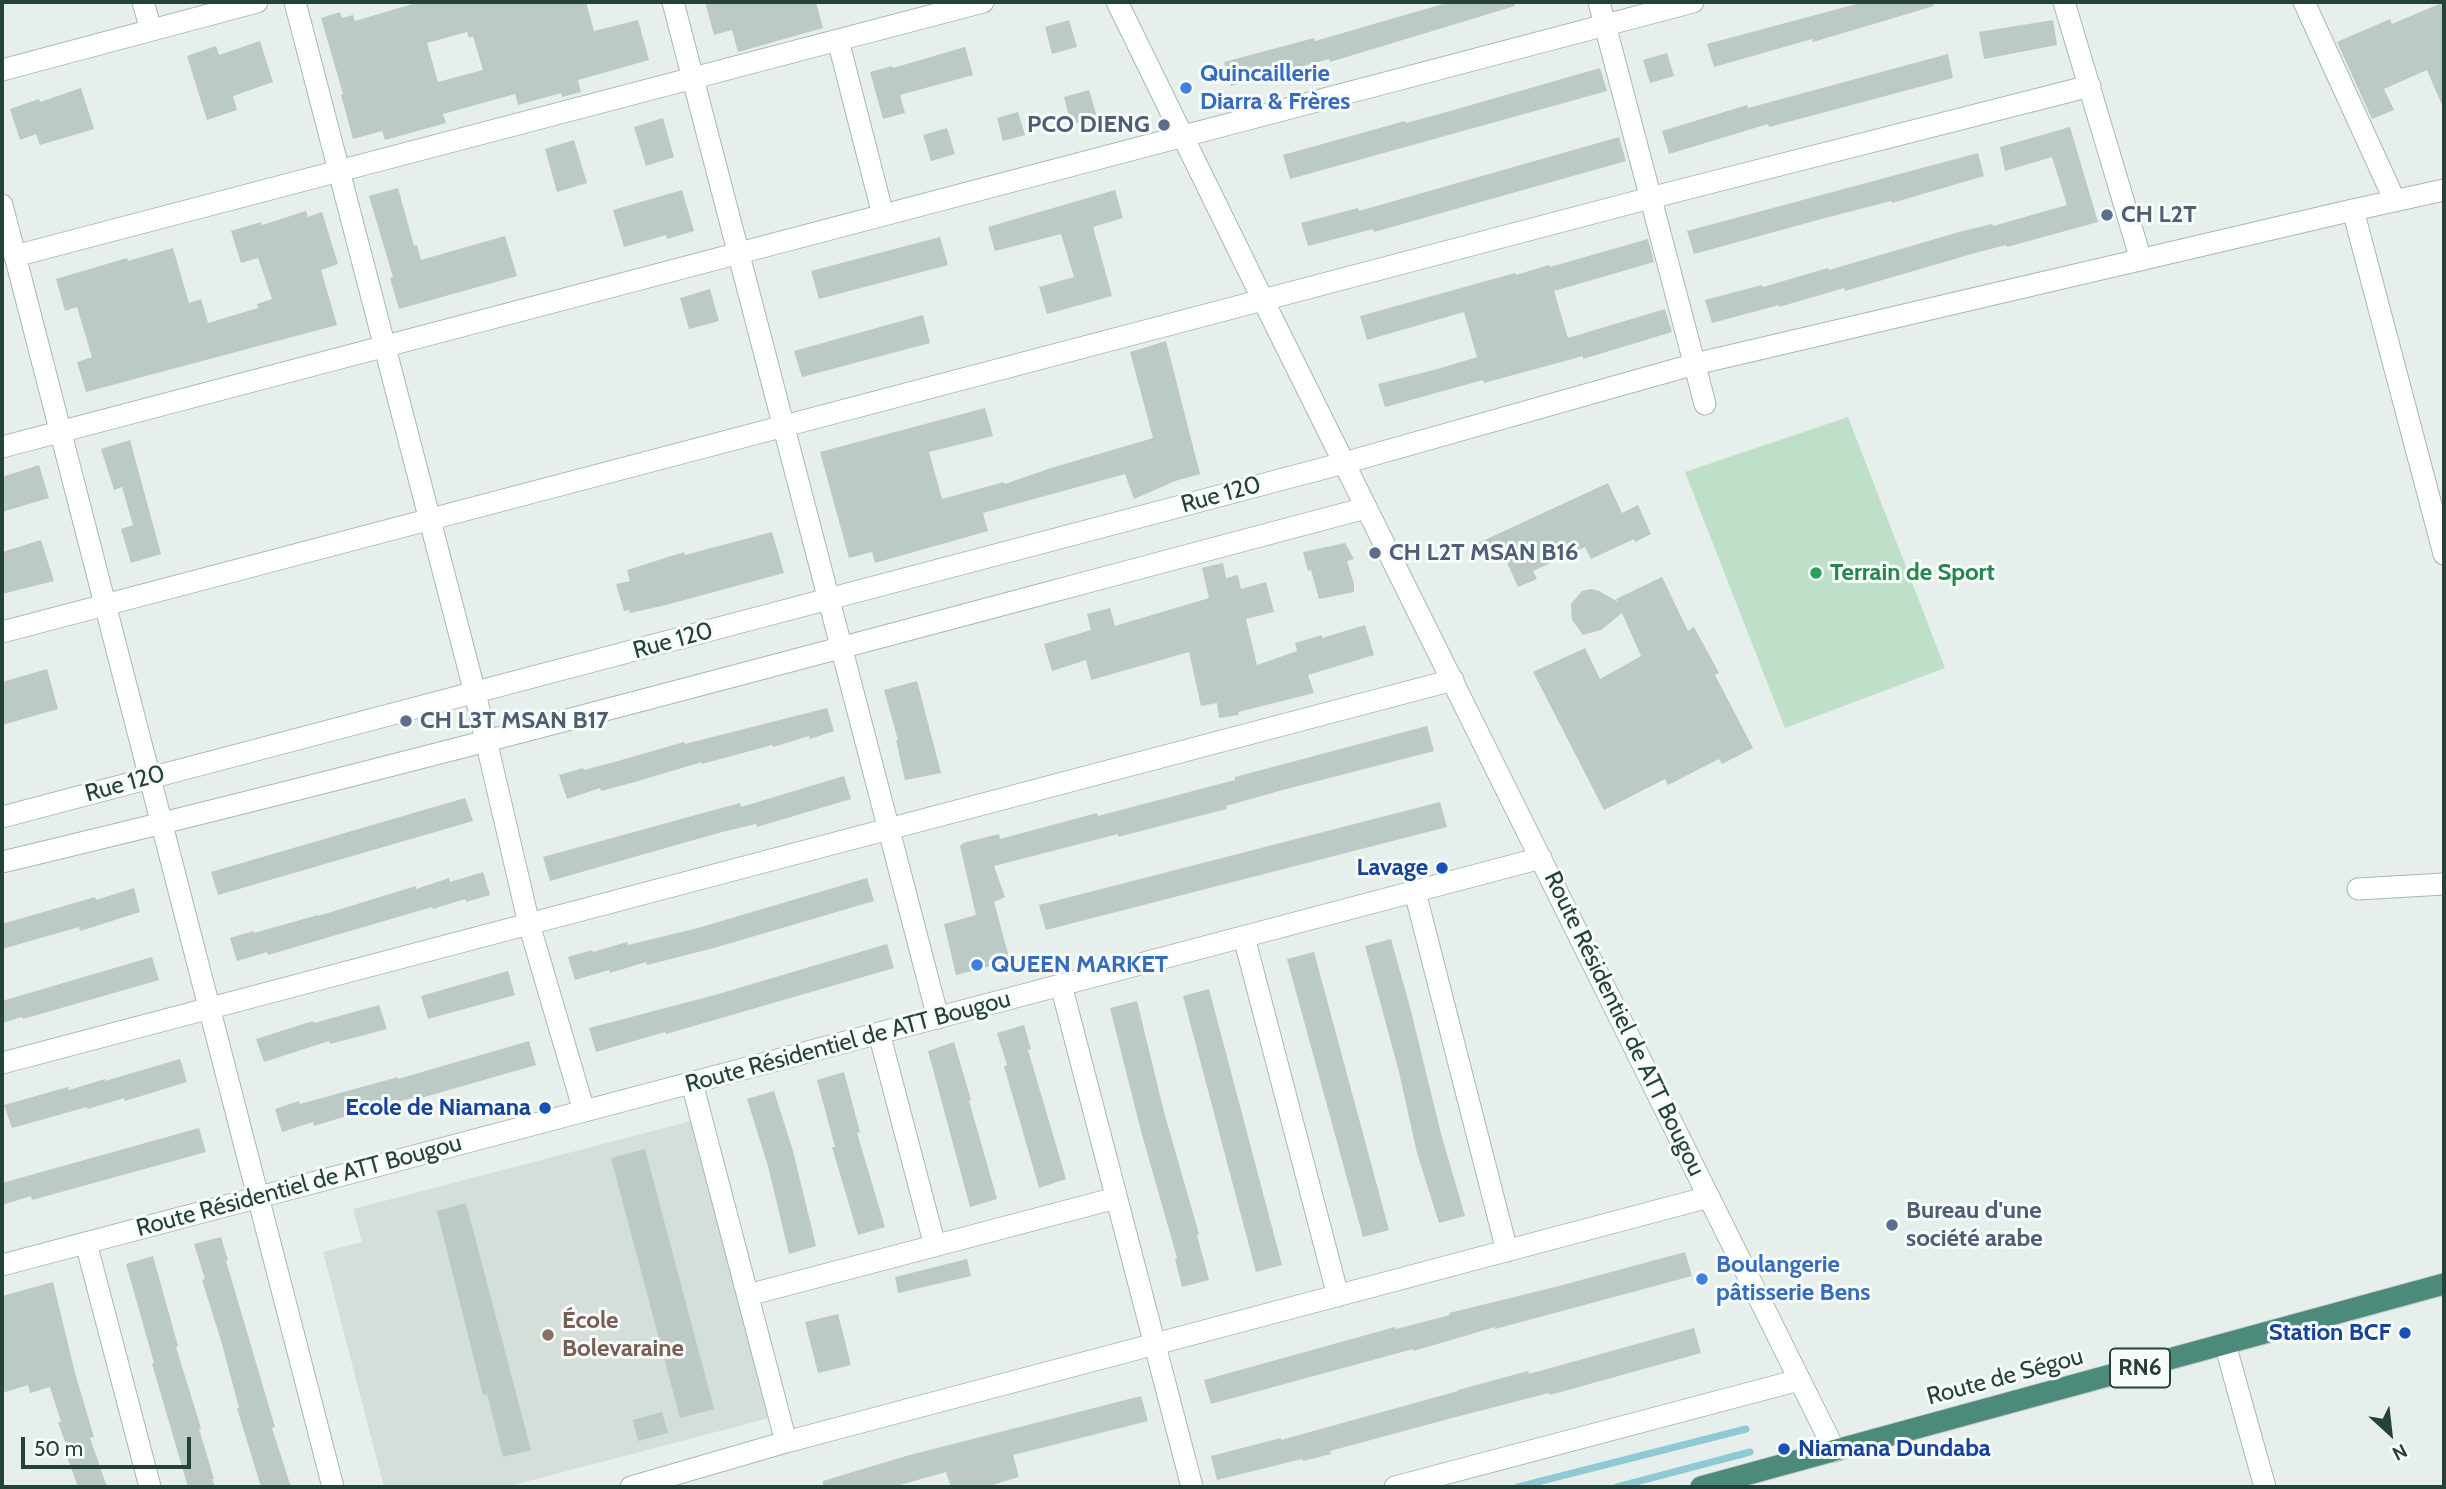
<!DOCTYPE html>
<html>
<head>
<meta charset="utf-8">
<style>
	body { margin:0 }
	#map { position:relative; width:2446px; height:1489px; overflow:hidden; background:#e6efeb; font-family:Cabin,sans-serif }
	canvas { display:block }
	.frame { position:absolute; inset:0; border:4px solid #24423a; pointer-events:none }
	.north { position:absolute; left:2355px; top:1398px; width:70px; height:70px; -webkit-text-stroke:5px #f7fbf9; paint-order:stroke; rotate:153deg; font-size:19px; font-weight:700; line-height:28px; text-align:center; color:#24423a }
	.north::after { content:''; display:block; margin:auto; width:24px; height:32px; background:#24423a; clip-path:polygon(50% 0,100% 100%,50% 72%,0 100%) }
	.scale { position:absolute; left:21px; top:1437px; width:170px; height:32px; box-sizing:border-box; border:4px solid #24423a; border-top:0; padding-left:9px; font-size:21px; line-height:24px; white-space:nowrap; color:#24423a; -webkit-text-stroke:5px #f7fbf9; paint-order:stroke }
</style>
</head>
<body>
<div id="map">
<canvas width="2446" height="1489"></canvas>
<div class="frame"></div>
<div class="north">N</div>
<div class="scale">50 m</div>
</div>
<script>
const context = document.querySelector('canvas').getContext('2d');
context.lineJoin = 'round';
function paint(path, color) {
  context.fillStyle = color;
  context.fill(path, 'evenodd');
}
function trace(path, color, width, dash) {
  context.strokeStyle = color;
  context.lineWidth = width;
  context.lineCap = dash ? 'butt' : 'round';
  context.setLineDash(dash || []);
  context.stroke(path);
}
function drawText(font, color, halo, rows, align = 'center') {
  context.font = font + ' Cabin,sans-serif';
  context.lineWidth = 6;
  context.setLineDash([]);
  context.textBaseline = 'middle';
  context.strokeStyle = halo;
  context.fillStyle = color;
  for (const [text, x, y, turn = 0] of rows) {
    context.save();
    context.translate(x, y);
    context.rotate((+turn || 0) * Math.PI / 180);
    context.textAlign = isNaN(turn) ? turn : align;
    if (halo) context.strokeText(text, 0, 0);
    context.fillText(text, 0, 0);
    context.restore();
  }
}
paint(new Path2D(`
	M695,1120L773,1417L506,1487H384L323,1252L362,1242L353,1209Z`), '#d4dfda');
paint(new Path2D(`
	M1848,417L1945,668L1785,728L1685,472Z`), '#bfe0c8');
trace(new Path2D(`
	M1518,1487L1746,1429
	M1617,1487L1750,1452`), '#8ec9d4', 7);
paint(new Path2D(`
	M419,2H586L594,31L638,20L649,60L578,80L581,92L562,97L561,93L518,105L515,94L443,114L446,123L385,140L382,131L353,139L341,95L343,94L321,18L340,12L342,18L353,15L355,21ZM467,32L469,38L473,36L483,70L438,82L427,43Z
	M705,2H816L823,28L738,52L732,30L714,35Z
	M1450,2H1514L1515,6L1330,62L1329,59L1231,86L1224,62L1314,38L1315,41Z
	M1864,2H1933L1934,6L1813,42L1812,39L1714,67L1707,44Z
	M2444,2V110L2427,70L2384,89L2394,110L2372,119L2337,42L2390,19L2392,24Z
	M1069,20L1077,47L1052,54L1045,27Z
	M2053,20L2057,45L1984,59L1979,32Z
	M260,41L273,82L233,96L237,110L207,120L187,56L216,46L219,55Z
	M965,47L973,75L900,95L905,113L883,119L870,72L892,66L893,68Z
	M1667,53L1674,76L1650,83L1643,60Z
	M1948,54L1953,78L1769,127L1768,124L1669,154L1662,131L1747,105L1748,108Z
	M1600,68L1607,91L1290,179L1283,155L1405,121L1406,123L1436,115Z
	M81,88L94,129L40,145L36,134L20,140L10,109L39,99L40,102Z
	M1089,90L1097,117L1071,125L1064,97Z
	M1018,112L1025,135L1003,141L997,118Z
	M663,118L674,157L646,166L634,127Z
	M2070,127L2098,222L2007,247L2006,245L1975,253L1845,291L1844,288L1779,307V305L1712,323L1705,300L1762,285L1763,287L1828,268L1829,270L1959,232L1992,224L1993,226L2067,205L2052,157L2005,171L2000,147Z
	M947,128L955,154L931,161L923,135Z
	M1619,137L1626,161L1374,232L1373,229L1308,246L1301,223L1358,208L1359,211Z
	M574,140L587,183L557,192L545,149Z
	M1978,153L1984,176L1892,203L1891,201L1825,218L1694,254L1687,231Z
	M398,188L414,246L417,245L421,260L505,236L517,276L399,309L390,278L393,277L369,196Z
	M682,190L694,231L667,239L666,235L624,247L613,210Z
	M1115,190L1123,218L1093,227L1112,296L1047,314L1039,287L1074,277L1061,234L995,251L988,227Z
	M306,211L308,217L322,212L338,264L321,270L337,325L86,392L77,362L92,357L77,307L65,311L56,279L127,258L128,261L173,248L189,303L201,299L208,323L258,308L257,304L272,299L258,258L241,263L231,231L261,222L262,225Z
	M940,237L948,265L819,299L811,271Z
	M1648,239L1654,262L1554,291L1568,338L1665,309L1672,332L1583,359V356L1484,383L1483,380L1385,407L1378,384L1434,370L1477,357L1464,312L1367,340L1360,316L1515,273L1516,275L1549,265L1550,267Z
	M710,289L719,321L689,329L680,298Z
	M923,315L930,343L802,377L794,351Z
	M1166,341L1200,474L1175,481L1134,499L1125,474L983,513L988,531L875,563L872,552L849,558L820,452L985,408L993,436L929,452L942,499L1004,482L1005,484L1051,468L1153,438L1130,352Z
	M130,440L161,554L131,563L121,529L133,525L122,487L114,490L101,449Z
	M39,465L49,498L2,512V477Z
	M1608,483L1622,513L1638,505L1651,534L1635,542L1634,539L1591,559L1585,547L1533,571L1537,579L1518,587L1503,554L1484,562L1476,544Z
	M772,532L784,573L666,605L630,613L629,610L624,611L616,584L630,581L627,570L684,552L685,555Z
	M41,540L54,581L2,594V552Z
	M1345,543L1354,559L1347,561L1354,584V592L1319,599L1311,570L1308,571L1303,552Z
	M1223,563L1226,578L1238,575L1241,589L1266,582L1274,612L1246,619L1257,665L1297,651L1295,643L1322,635V638L1365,625L1374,655L1308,675L1314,693L1238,712L1239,715L1219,718L1217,703L1201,706L1189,652L1091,680L1086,660L1052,671L1044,644L1091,630L1087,614L1110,608L1115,626L1209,598L1202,568Z
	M1662,577L1688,631L1694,627L1719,673L1715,675L1753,748L1722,764L1719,759L1668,785L1665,779L1604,810L1533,672L1585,648L1600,679L1641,656L1622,613L1601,630L1583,635L1572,620L1571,604L1582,591L1591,589L1599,591L1618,602L1616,599Z
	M47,669L58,709L2,725V682Z
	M917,681L941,773L905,780L896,740H898L884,690Z
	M827,708L834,731L810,739L809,736L773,747L772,745L702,764V762L635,782L601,791L600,788L567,799L559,775L583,768L584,770L618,761L684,742L685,744Z
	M1427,726L1434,751L1279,791L1226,806L1227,809L1199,816L1118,837V834L994,866L1005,897L994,902L1010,961L956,975L944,924L976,915L960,846L963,843L999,834L1000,839L1097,813L1098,816L1235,780V777Z
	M844,776L851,799L757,827L756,824L722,832L550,881L543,857L703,813L740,803L741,807Z
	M465,798L473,821L218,895L211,872Z
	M1440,802L1447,827L1046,930L1039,905Z
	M483,872L490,895L466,902L465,899L433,909L432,907L268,955L267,952L237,961L230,938L254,931V933L318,915V916L416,886V889L449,878L450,882Z
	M867,878L874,901L714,948L647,965L646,962L610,973L609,970L575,980L568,957L592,950L593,952L627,942L628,945L698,928Z
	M134,888L140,912L80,931L79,927L2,949V924L95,897L96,900Z
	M1391,939L1411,1011L1441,1134L1465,1216L1439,1223L1417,1153L1399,1072L1365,946Z
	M887,944L894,968L666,1034L665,1032L596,1052L589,1028L715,995Z
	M1314,952L1389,1230L1363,1237L1287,959Z
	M152,957L159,980L23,1019L22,1017L2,1023V1001Z
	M508,971L515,995L428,1019L421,996Z
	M1209,989L1282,1265L1256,1272L1183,996Z
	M1137,1001L1164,1112L1199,1234L1197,1235L1209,1280L1182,1287L1175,1259L1177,1258L1141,1131L1110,1008Z
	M379,1005L387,1029L330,1044L329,1041L264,1062L256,1039L313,1021L314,1023Z
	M1024,1025L1031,1049L1028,1050L1066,1179L1039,1188L1004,1066L1007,1065L997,1033Z
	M529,1041L536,1065L414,1100L413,1098L380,1106L314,1126L313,1122L282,1132L275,1109L299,1101L300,1104L398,1077V1079Z
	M954,1042L971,1100L969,1101L997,1199L970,1207L928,1051Z
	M180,1059L187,1082L125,1101L124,1098L88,1109L87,1107L12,1128L4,1105L68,1087L69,1090L105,1079V1081Z
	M844,1072L860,1132L857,1133L885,1227L858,1235L832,1147H835L817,1080Z
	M774,1091L793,1151L816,1246L789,1254L768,1166L747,1099Z
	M199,1128L206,1152L32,1200L31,1196L2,1205V1183Z
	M645,1149L714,1409L680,1418L611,1158Z
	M466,1203L531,1450L503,1457L487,1394L483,1395L437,1211Z
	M221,1237L228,1260L226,1261L275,1427L272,1428L291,1487H261L237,1408H239L222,1344L202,1280L205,1279L194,1244Z
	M1685,1252L1692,1276L1495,1329V1327L1441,1343L1413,1351V1349L1211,1404L1204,1380L1395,1327L1396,1329L1450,1315L1449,1313L1559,1286Z
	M153,1256L178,1346L176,1347L201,1428L199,1429L214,1479H212L215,1487H188L152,1364L154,1363L126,1264Z
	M967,1259L971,1276L898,1293L895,1277Z
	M53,1282L75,1373L94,1437L90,1438L107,1487H78L66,1454L69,1453L58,1422H61L50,1387L30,1393L28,1385L2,1393V1296Z
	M838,1314L851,1365L818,1373L805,1322Z
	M1694,1328L1701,1353L1550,1395L1549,1393L1452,1418L1330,1451L1331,1454L1303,1461L1302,1459L1217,1480L1211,1456L1281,1438V1440L1458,1391V1390L1528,1371L1529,1374Z
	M1141,1396L1148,1421L1013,1455L1019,1477L986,1487H951L946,1472L900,1485V1487H823V1481L906,1456Z
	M662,1412L668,1433L638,1441L633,1420Z`), '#bbcac4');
const minor = new Path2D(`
	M143,2L151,30
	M295,2L475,693L529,924L584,1111
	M673,2L938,1018
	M1599,2L1705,404
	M2064,2L2141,260
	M2304,2L2395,201
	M838,40L883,215
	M2,70L257,2
	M2353,210L2444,554
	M15,256L983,2
	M2,447L1693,2
	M2,632L1650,198L2090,86
	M2,817L1344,463L1695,364L2353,210L2444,190
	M2358,889L2444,884
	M1415,892L1507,1251
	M1244,937L1338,1296
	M1061,985L1192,1487
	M879,1033L935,1246
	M2,1063L1453,680
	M692,1083L786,1442
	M86,1243L150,1487
	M748,1295L1116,1198
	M2225,1344L2265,1487
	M631,1487L786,1442L1709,1197
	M1395,1487L1799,1380`);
const tertiary = new Path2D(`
	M1117,2L1263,300L1835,1451
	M2,205L333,1487
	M2,862C458,753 912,628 1366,508
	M2,1265L1541,858`);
const trunk = new Path2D(`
	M1701,1487L2444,1284`);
trace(minor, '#a8b8b2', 23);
trace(tertiary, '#a8b8b2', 23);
trace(trunk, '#c2cac8', 23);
trace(minor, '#fff', 21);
trace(tertiary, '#fff', 21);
trace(trunk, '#4c8a7c', 21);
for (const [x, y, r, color] of [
	[1186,88,7,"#3f7fe0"],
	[1164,125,7,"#5c6f8a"],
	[2107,215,7,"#5c6f8a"],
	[1375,553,7,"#5c6f8a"],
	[1816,573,7,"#2e9e5b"],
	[406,721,7,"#5c6f8a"],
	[1442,868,7,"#1a4fb4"],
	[977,965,7,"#3f7fe0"],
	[545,1108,7,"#1a4fb4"],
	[1892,1225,7,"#5c6f8a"],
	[1702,1279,7,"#3f7fe0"],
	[2405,1333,7,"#1a4fb4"],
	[548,1335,7,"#8d6e63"],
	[1784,1449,7,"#1a4fb4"]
]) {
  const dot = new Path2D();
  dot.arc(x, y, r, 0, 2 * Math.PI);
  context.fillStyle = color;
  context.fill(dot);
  trace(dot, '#f7fbf9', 2.5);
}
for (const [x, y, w] of [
	[2140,1368,60]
]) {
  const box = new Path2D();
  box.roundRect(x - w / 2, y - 19.5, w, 39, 5);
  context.fillStyle = '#f7fbf9';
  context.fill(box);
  trace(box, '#24423a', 2);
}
drawText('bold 23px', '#24423a', null, [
	["RN6",2140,1368]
]);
drawText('bold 24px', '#366cbe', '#f7fbf9', [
	["Quincaillerie",1200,74],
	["Diarra & Frères",1200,102],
	["QUEEN MARKET",991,965],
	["Boulangerie",1716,1265],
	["pâtisserie Bens",1716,1293]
], 'left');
drawText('bold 24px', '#4e5e75', '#f7fbf9', [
	["PCO DIENG",1150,125,"right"],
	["CH L2T",2121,215],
	["CH L2T MSAN B16",1389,553],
	["CH L3T MSAN B17",420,721],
	["Bureau d'une",1906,1211],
	["société arabe",1906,1239]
], 'left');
drawText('24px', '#24423a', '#f7fbf9', [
	["Rue 120",1221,495,-15],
	["Rue 120",673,641,-15],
	["Rue 120",125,784,-15],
	["Route Résidentiel de ATT Bougou",1624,1024,64],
	["Route Résidentiel de ATT Bougou",848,1042,-15],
	["Route Résidentiel de ATT Bougou",299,1186,-15],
	["Route de Ségou",2005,1377,-15]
]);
drawText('bold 24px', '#27864d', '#f7fbf9', [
	["Terrain de Sport",1830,573]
], 'left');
drawText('bold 24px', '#164399', '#f7fbf9', [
	["Lavage",1428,868],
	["Ecole de Niamana",531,1108],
	["Station BCF",2391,1333],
	["Niamana Dundaba",1798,1449,"left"]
], 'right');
drawText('bold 24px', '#785e54', '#f7fbf9', [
	["École",562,1321],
	["Bolevaraine",562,1349]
], 'left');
</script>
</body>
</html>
